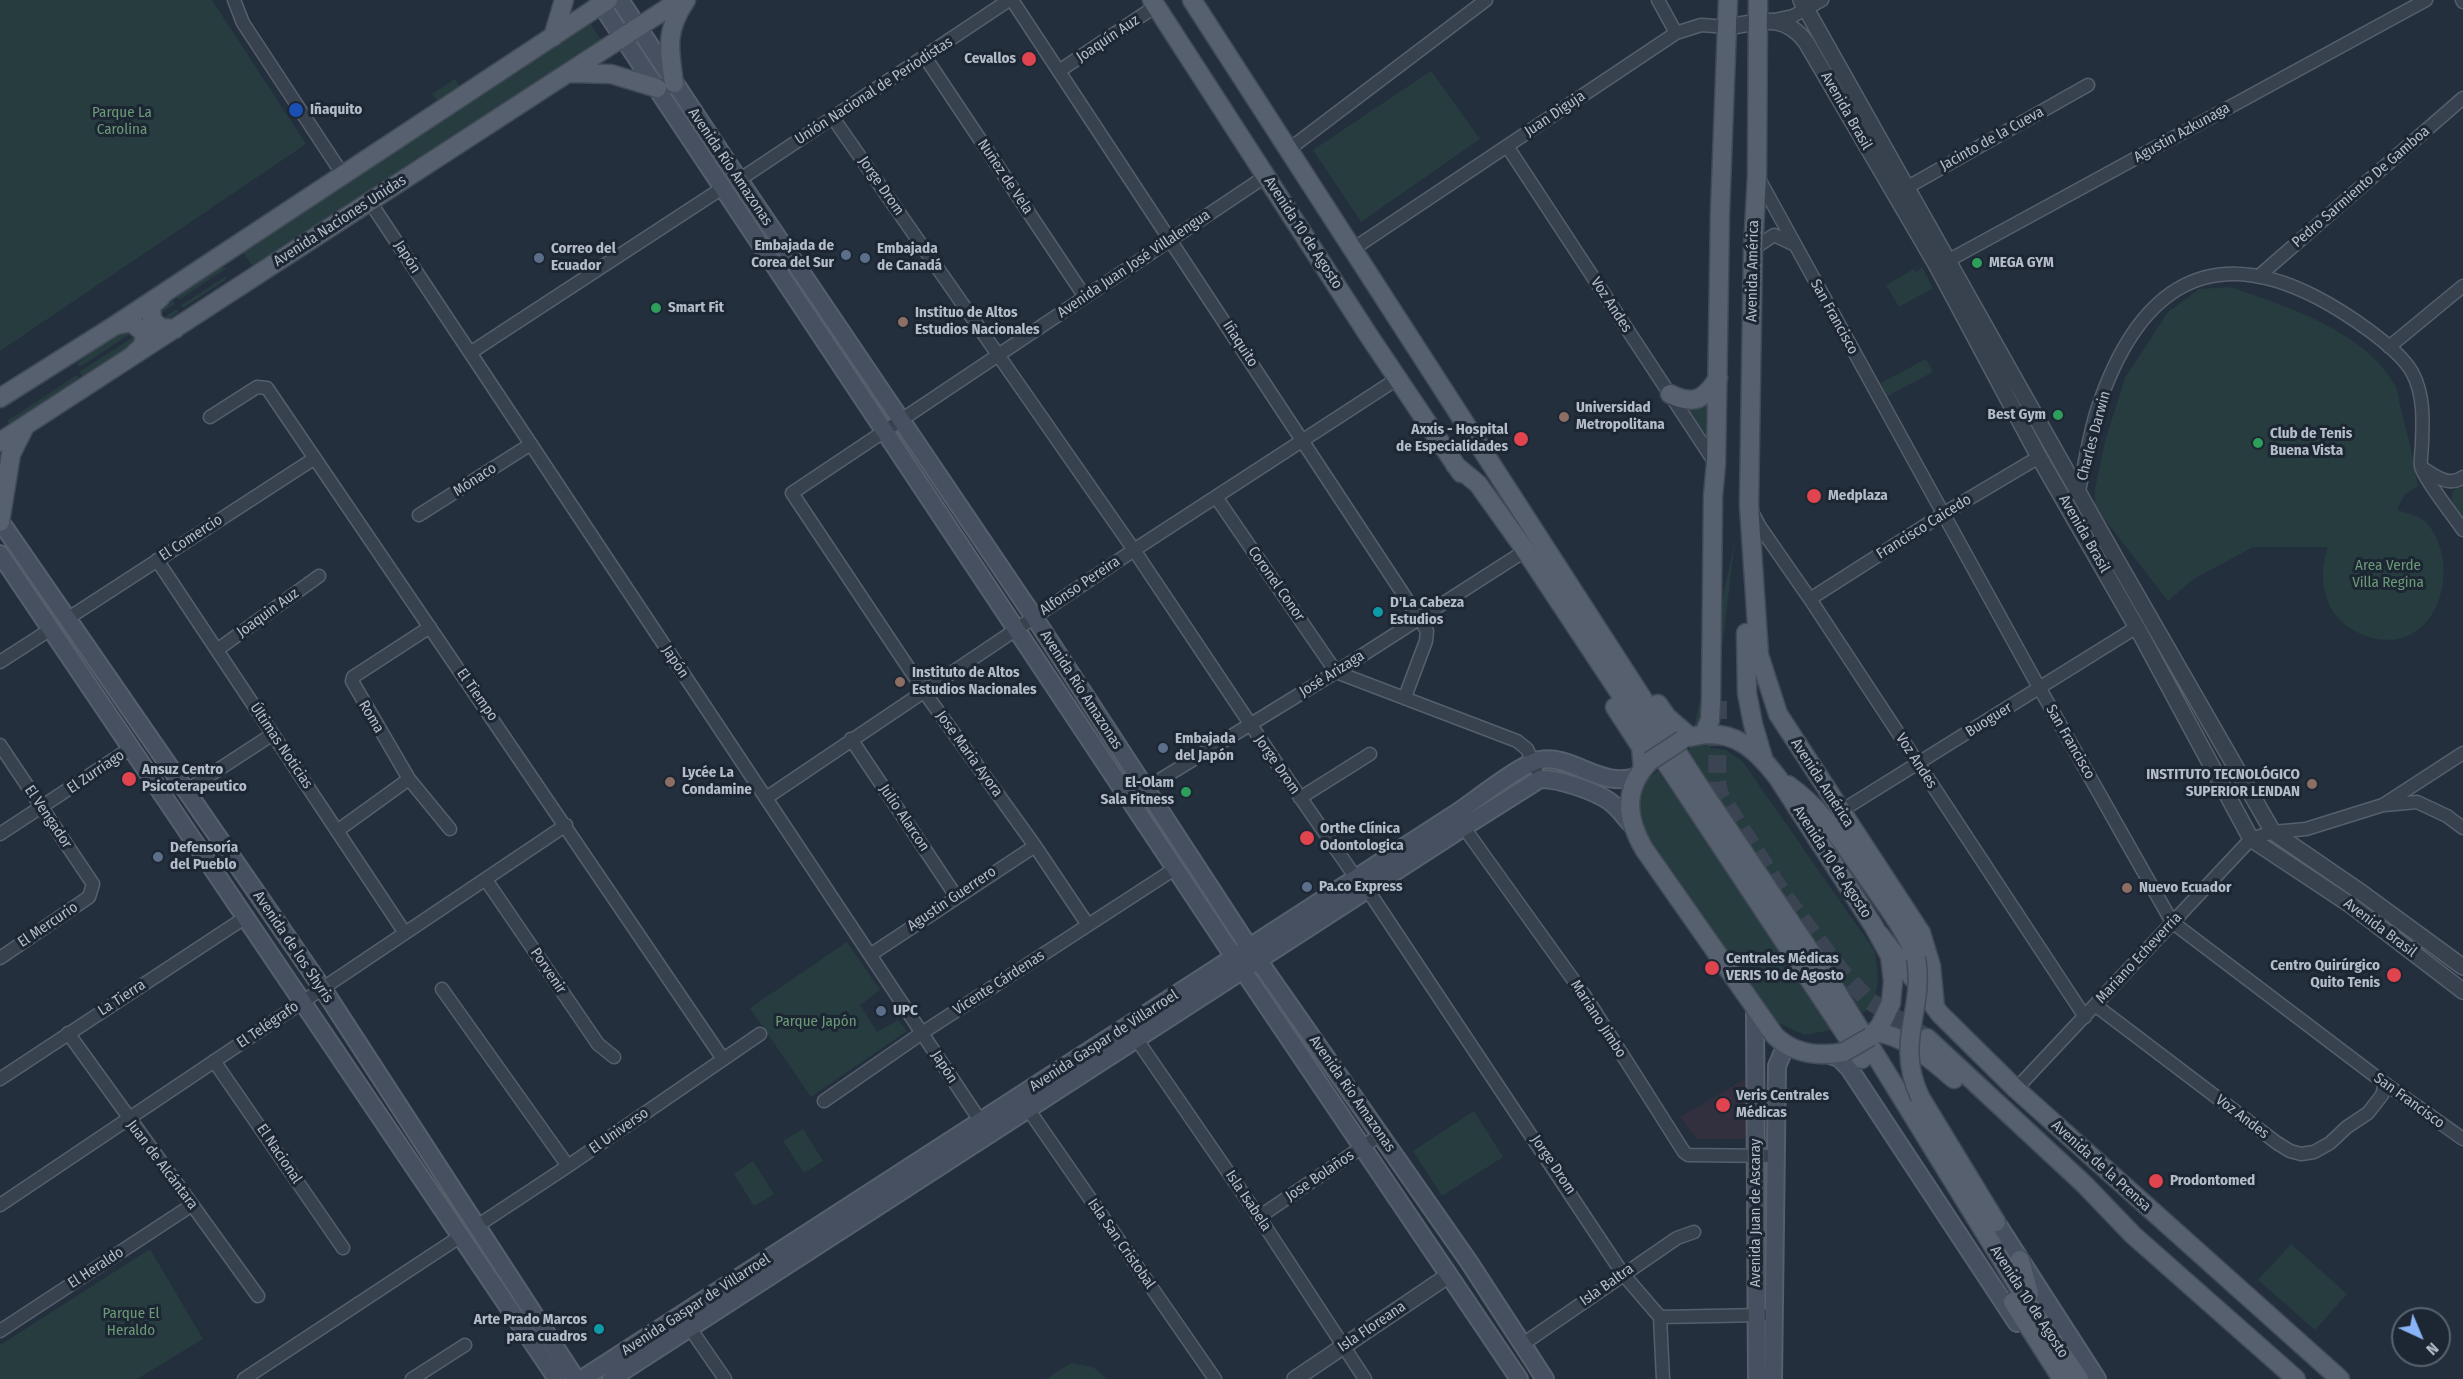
<!DOCTYPE html>
<html>
<head>
<meta charset="utf-8">
<style>
	body { margin:0 }
	#map { position:relative; width:2463px; height:1379px; overflow:hidden; background:#242f3e; font-family:"Fira Sans Condensed",sans-serif }
	canvas { display:block }
	.north { position:absolute; left:2391px; top:1307px; width:60px; height:60px; box-sizing:border-box; background:#1d2633; border:2px solid #59626f; border-radius:50%; rotate:136deg; font-size:16px; font-weight:700; line-height:24px; text-align:center; color:#b4bcc9 }
	.north::after { content:''; display:block; margin:auto; width:21px; height:27px; background:#8ab4f8; clip-path:polygon(50% 0,100% 100%,50% 72%,0 100%) }
</style>
</head>
<body>
<div id="map">
<canvas width="2463" height="1379"></canvas>
<div class="north">N</div>
</div>
<script>
const context = document.querySelector('canvas').getContext('2d');
context.lineJoin = 'round';
function paint(path, color) {
  context.fillStyle = color;
  context.fill(path, 'evenodd');
}
function trace(path, color, width, dash) {
  context.strokeStyle = color;
  context.lineWidth = width;
  context.lineCap = dash ? 'butt' : 'round';
  context.setLineDash(dash || []);
  context.stroke(path);
}
function drawText(font, color, halo, rows, align = 'center') {
  context.font = font + ' "Fira Sans Condensed",sans-serif';
  context.lineWidth = 6;
  context.setLineDash([]);
  context.textBaseline = 'middle';
  context.strokeStyle = halo;
  context.fillStyle = color;
  for (const [text, x, y, turn = 0] of rows) {
    context.save();
    context.translate(x, y);
    context.rotate((+turn || 0) * Math.PI / 180);
    context.textAlign = isNaN(turn) ? turn : align;
    if (halo) context.strokeText(text, 0, 0);
    context.fillText(text, 0, 0);
    context.restore();
  }
}
paint(new Path2D(`
	M1747,1078V1139H1697L1680,1117Z`), '#32303f');
paint(new Path2D(`
	M0,0H212L306,144L0,351Z
	M590,23L602,41L255,269L241,250Z
	M1431,71L1480,139L1361,222L1313,150Z
	M455,79L459,86L437,101L432,94Z
	M1922,267L1933,288L1899,307L1886,285L1914,269L1916,273Z
	M213,268H227L179,300L174,293Z
	M228,275L224,281L183,308L181,305Z
	M2230,287C2286,306 2367,332 2396,387C2399,394 2399,403 2401,410C2408,435 2414,460 2418,486L2404,495L2397,510C2407,513 2417,515 2426,522C2463,563 2440,654 2372,638C2357,634 2343,625 2334,613C2321,592 2320,569 2328,547H2253L2192,580L2168,601L2095,507V489L2105,441L2125,378L2168,312L2199,289Z
	M170,297L175,304L80,367L77,364L110,336Z
	M177,309L179,312L136,339L124,353L85,378L79,372Z
	M1926,359L1933,372L1886,397L1881,383Z
	M77,375L82,381L11,427L7,421Z
	M1710,396L1709,440L1684,403Z
	M2463,482V523L2452,507V492Z
	M1735,541L1710,748L1726,750L1743,762L1874,950C1879,971 1882,997 1863,1013L1764,875L1684,755L1689,750Z
	M1658,771L1836,1029L1805,1035L1770,1019L1645,839C1636,815 1633,787 1658,771Z
	M847,942L880,990L860,1005L877,1032L898,1020L907,1031L811,1097L750,1008Z
	M1474,1111L1503,1157L1442,1196L1413,1151Z
	M803,1129L823,1161L804,1173L783,1141Z
	M753,1161L774,1194L754,1206L734,1174Z
	M2291,1244L2347,1294L2315,1330L2258,1280Z
	M150,1249L203,1339L137,1379H0V1345Z
	M1071,1363L1093,1367L1107,1379H1046Z`), '#263c3f');
trace(new Path2D(`
	M1718,701L1717,782L1720,795L1784,896L1841,971L1868,1000L1923,1035`), '#3a4453', 18, [18, 9]);
const minor = new Path2D(`
	M234,0L243,23L343,175
	M1012,0L1419,618L1427,631L1426,641L1405,697
	M1658,0L1676,33
	M2462,0L2463,2
	M1774,20L1793,16L1822,0
	M925,57L1085,297
	M1059,71L1156,6
	M833,118L1134,550L1275,761L1356,878L1373,898L1623,1274L1660,1317L1763,1315
	M1507,146L1715,463
	M1288,150L1486,0
	M1759,179L2031,673L2172,922L2387,1085L2463,1139
	M739,180L1009,0
	M1899,192L2088,85
	M370,202L985,1128
	M1353,249L1676,33L1701,25L1728,27
	M1753,249L1774,235L1793,244
	M1940,265L2426,0
	M2259,276L2463,98
	M2389,347L2463,286
	M470,353L724,187
	M210,417L257,387L267,388L723,1059
	M2424,469C2436,477 2450,487 2463,477
	M2075,493L2079,491C2085,464 2089,434 2098,407C2135,298 2201,238 2316,297C2343,311 2397,346 2412,372C2424,394 2423,419 2422,443C2422,450 2420,459 2421,466C2422,476 2455,518 2463,530
	M1216,497L1336,672L1517,741L1527,749L1536,769
	M1752,512L1760,527L1810,599L2085,1017
	M419,515L531,444
	M157,560L405,933
	M1810,599L1943,514L2039,457
	M67,619L315,458
	M430,627L353,677L352,681L409,779L450,829
	M217,650L319,576
	M0,662L51,629
	M851,739L956,896
	M0,745L93,884L89,897L0,958
	M1145,789L1336,672L1517,556
	M187,790L273,734
	M766,798L1134,550L1397,379
	M1300,798L1370,754
	M2384,805L2417,802L2447,816L2463,828
	M1841,811L2137,627
	M1460,822L1587,999L1684,1152L1688,1155L1775,1156
	M337,831L409,779
	M0,834L131,748
	M486,880L598,1044L614,1057
	M1088,925L1035,846L930,700L792,493L1266,176
	M870,955L1035,846
	M442,989L568,1166
	M2095,1005L2277,1143L2290,1151L2301,1154L2314,1152L2330,1143L2347,1127L2368,1113L2382,1095L2385,1084
	M68,1033L258,1296
	M1133,1034L1259,1217L1365,1379
	M214,1061L343,1248
	M0,1079L246,917
	M2016,1089L2251,839L2273,832L2306,829L2383,805L2463,753
	M824,1101L922,1033L1176,868
	M1028,1109L1215,1379
	M0,1205L566,825
	M1259,1217L1380,1135
	M477,1226L568,1166L760,1034
	M1660,1317L1663,1379
	M685,1321L725,1379
	M0,1331L192,1205
	M1523,1344L1677,1238L1694,1232
	M244,1379L461,1236
	M412,1379L465,1345`);
const tertiary = new Path2D(`
	M1801,0L2117,561L2273,832L2362,893L2463,967
	M1728,27C1760,22 1783,12 1806,42L1937,266L2039,457L2140,633L2251,839L2352,906L2463,991
	M1295,1379L1449,1275`);
const secondary = new Path2D(`
	M598,0L1234,957L1519,1379
	M620,0L739,180L1034,617L1249,947L1469,1262L1545,1379
	M0,521L323,989L576,1379
	M0,554L557,1379
	M1755,1011L1757,1379
	M1827,1054L1839,1058L1849,1068L2017,1323
	M1996,1222L2097,1379
	M582,1379L1455,814C1472,803 1523,762 1540,760C1573,754 1601,790 1638,776
	M611,1379L1464,827L1540,779C1557,778 1594,791 1609,801C1618,807 1624,817 1632,825
	M1773,1379L1777,1066L1786,1045`);
const primary = new Path2D(`
	M1152,0L1369,336L1461,473
	M1192,0L1697,783L1830,981L2033,1311L2079,1379
	M1758,0L1757,176L1753,249L1749,505L1759,655L1778,714L1921,933L1931,966L1935,1007
	M553,37L564,0
	M570,73L611,74L657,88
	M674,83C669,48 665,31 686,0
	M161,297L151,306L152,320L161,328L175,329
	M117,325L131,322L143,332C146,342 143,347 135,353
	M1670,394C1694,406 1705,399 1718,378
	M0,398L114,326L608,0
	M0,442L680,0
	M1455,465L1478,484L1523,547L1862,1059
	M0,522L11,454L25,426
	M1746,633L1747,693L1753,724L1763,758
	M1658,704L1667,717L1690,737
	M1615,707L1641,747L1643,769
	M1704,734L1710,720L1711,701L1713,496L1716,464L1720,212L1728,0
	M1695,736C1733,728 1756,749 1778,778L1873,925L1890,956L1893,981L1891,1003L1880,1026L1870,1037
	M1650,761C1623,788 1626,818 1644,849L1775,1036C1794,1054 1818,1057 1844,1052
	M1788,785C1824,810 1846,848 1871,883C1887,907 1906,930 1916,958
	M1880,935L1940,1014L2016,1089L2340,1379
	M1875,1032C1907,1036 1930,1059 1954,1079
	M1927,1038L2084,1184L2133,1235L2296,1379
	M1920,1097L1996,1222
	M2020,1260L2029,1294
	M2013,1302L2062,1379`);
trace(minor, '#565f6c', 15);
trace(tertiary, '#565f6c', 18);
trace(secondary, '#565f6c', 20);
trace(primary, '#414a57', 21);
trace(minor, '#38414e', 12);
trace(tertiary, '#38414e', 15);
trace(secondary, '#465061', 16);
trace(primary, '#56606e', 18);
const primaryBridge = new Path2D(`
	M1650,761L1682,740
	M1916,958C1925,1012 1894,1040 1920,1097
	M1844,1052L1870,1037`);
trace(primaryBridge, '#414a57', 21, []);
trace(primaryBridge, '#56606e', 18);
for (const [x, y, r, color] of [
	[1029,59,8,"#e0444e"],
	[296,110,8,"#1a4fb4"],
	[846,255,6,"#5c6f8a"],
	[539,258,6,"#5c6f8a"],
	[865,258,6,"#5c6f8a"],
	[1977,263,6,"#2e9e5b"],
	[656,308,6,"#2e9e5b"],
	[903,322,6,"#8d6e63"],
	[2058,415,6,"#2e9e5b"],
	[1564,417,6,"#8d6e63"],
	[1521,439,8,"#e0444e"],
	[2258,443,6,"#2e9e5b"],
	[1814,496,8,"#e0444e"],
	[1378,612,6,"#0f9aa8"],
	[900,682,6,"#8d6e63"],
	[1163,748,6,"#5c6f8a"],
	[129,779,8,"#e0444e"],
	[670,782,6,"#8d6e63"],
	[2312,784,6,"#8d6e63"],
	[1186,792,6,"#2e9e5b"],
	[1307,838,8,"#e0444e"],
	[158,857,6,"#5c6f8a"],
	[1307,887,6,"#5c6f8a"],
	[2127,888,6,"#8d6e63"],
	[1712,968,8,"#e0444e"],
	[2394,975,8,"#e0444e"],
	[881,1011,6,"#5c6f8a"],
	[1723,1105,8,"#e0444e"],
	[2156,1181,8,"#e0444e"],
	[599,1329,6,"#0f9aa8"]
]) {
  const dot = new Path2D();
  dot.arc(x, y, r, 0, 2 * Math.PI);
  context.fillStyle = color;
  context.fill(dot);
  trace(dot, '#1d2633', 2);
}
drawText('15px', '#b4bcc9', '#1d2633', [
	["Joaquín Auz",1108,39,-34],
	["Unión Nacional de Periodistas",874,91,-33],
	["Avenida Brasil",1846,111,60],
	["Juan Diguja",1555,114,-34],
	["Agustin Azkunaga",2182,133,-29],
	["Jacinto de la Cueva",1992,139,-29],
	["Avenida Río Amazonas",730,167,56],
	["Nuñez de Vela",1005,177,56],
	["Jorge Drom",881,186,55],
	["Pedro Sarmiento De Gamboa",2361,187,-41],
	["Avenida Naciones Unidas",340,221,-33],
	["Avenida 10 de Agosto",1303,233,57],
	["Japón",407,257,57],
	["Avenida Juan José Villalengua",1134,264,-34],
	["Avenida América",1753,271,-89],
	["Voz Andes",1611,305,57],
	["San Francisco",1834,317,61],
	["Iñaquito",1240,344,57],
	["Charles Darwin",2094,436,-75],
	["Mónaco",475,480,-33],
	["Francisco Caicedo",1924,527,-32],
	["Avenida Brasil",2084,534,60],
	["El Comercio",191,538,-33],
	["Coronel Conor",1276,584,55],
	["Alfonso Pereira",1080,586,-34],
	["Joaquin Auz",268,613,-36],
	["Japón",675,662,56],
	["José Arizaga",1332,674,-32],
	["Avenida Río Amazonas",1081,690,57],
	["El Tiempo",477,695,55],
	["Roma",371,717,59],
	["Buoguer",1989,720,-32],
	["San Francisco",2070,742,60],
	["Últimas Noticias",281,746,56],
	["Jose Maria Ayora",969,754,54],
	["Voz Andes",1916,761,57],
	["Jorge Drom",1277,765,55],
	["El Zurriago",96,772,-34],
	["Avenida América",1822,783,57],
	["El Vengador",48,817,56],
	["Julio Alarcon",904,818,56],
	["Avenida 10 de Agosto",1832,862,57],
	["Agustin Guerrero",952,899,-34],
	["El Mercurio",48,925,-34],
	["Avenida Brasil",2380,928,37],
	["Avenida de los Shyris",293,947,56],
	["Mariano Echeverria",2139,958,-47],
	["Porvenir",548,971,56],
	["Vicente Cárdenas",999,983,-33],
	["La Tierra",122,998,-33],
	["Mariano Jimbo",1598,1019,57],
	["El Telégrafo",268,1025,-34],
	["Avenida Gaspar de Villarroel",1104,1041,-33],
	["Japón",944,1067,57],
	["Avenida Río Amazonas",1352,1094,55],
	["San Francisco",2409,1101,36],
	["Voz Andes",2242,1117,37],
	["El Universo",619,1131,-35],
	["El Nacional",279,1154,56],
	["Juan de Alcántara",162,1165,53],
	["Jorge Drom",1553,1165,56],
	["Avenida de la Prensa",2101,1166,42],
	["Jose Bolaños",1320,1176,-34],
	["Isla Isabela",1248,1201,56],
	["Avenida Juan de Ascaray",1756,1213,-90],
	["Isla San Cristobal",1121,1244,55],
	["El Heraldo",96,1268,-33],
	["Isla Baltra",1607,1285,-35],
	["Avenida 10 de Agosto",2029,1302,57],
	["Avenida Gaspar de Villarroel",696,1305,-33],
	["Isla Floreana",1372,1327,-34]
]);
drawText('bold 15px', '#b4bcc9', '#1d2633', [
	["Cevallos",1016,59,"right"],
	["Iñaquito",310,110],
	["Embajada de",834,246,"right"],
	["Corea del Sur",834,263,"right"],
	["Correo del",551,249],
	["Ecuador",551,266],
	["Embajada",877,249],
	["de Canadá",877,266],
	["MEGA GYM",1989,263],
	["Smart Fit",668,308],
	["Instituo de Altos",915,313],
	["Estudios Nacionales",915,330],
	["Universidad",1576,408],
	["Metropolitana",1576,425],
	["Best Gym",2046,415,"right"],
	["Axxis - Hospital",1508,430,"right"],
	["de Especialidades",1508,447,"right"],
	["Club de Tenis",2270,434],
	["Buena Vista",2270,451],
	["Medplaza",1828,496],
	["D'La Cabeza",1390,603],
	["Estudios",1390,620],
	["Instituto de Altos",912,673],
	["Estudios Nacionales",912,690],
	["Embajada",1175,739],
	["del Japón",1175,756],
	["Ansuz Centro",142,770],
	["Psicoterapeutico",142,787],
	["Lycée La",682,773],
	["Condamine",682,790],
	["INSTITUTO TECNOLÓGICO",2300,775,"right"],
	["SUPERIOR LENDAN",2300,792,"right"],
	["El-Olam",1174,783,"right"],
	["Sala Fitness",1174,800,"right"],
	["Orthe Clínica",1320,829],
	["Odontologica",1320,846],
	["Defensoría",170,848],
	["del Pueblo",170,865],
	["Pa.co Express",1319,887],
	["Nuevo Ecuador",2139,888],
	["Centrales Médicas",1726,959],
	["VERIS 10 de Agosto",1726,976],
	["Centro Quirúrgico",2380,966,"right"],
	["Quito Tenis",2380,983,"right"],
	["UPC",893,1011],
	["Veris Centrales",1736,1096],
	["Médicas",1736,1113],
	["Prodontomed",2170,1181],
	["Arte Prado Marcos",587,1320,"right"],
	["para cuadros",587,1337,"right"]
], 'left');
drawText('15px', '#6b9a76', '#1d2633', [
	["Parque La",122,113],
	["Carolina",122,130],
	["Area Verde",2388,566],
	["Villa Regina",2388,583],
	["Parque Japón",816,1022],
	["Parque El",131,1314],
	["Heraldo",131,1331]
]);
</script>
</body>
</html>
